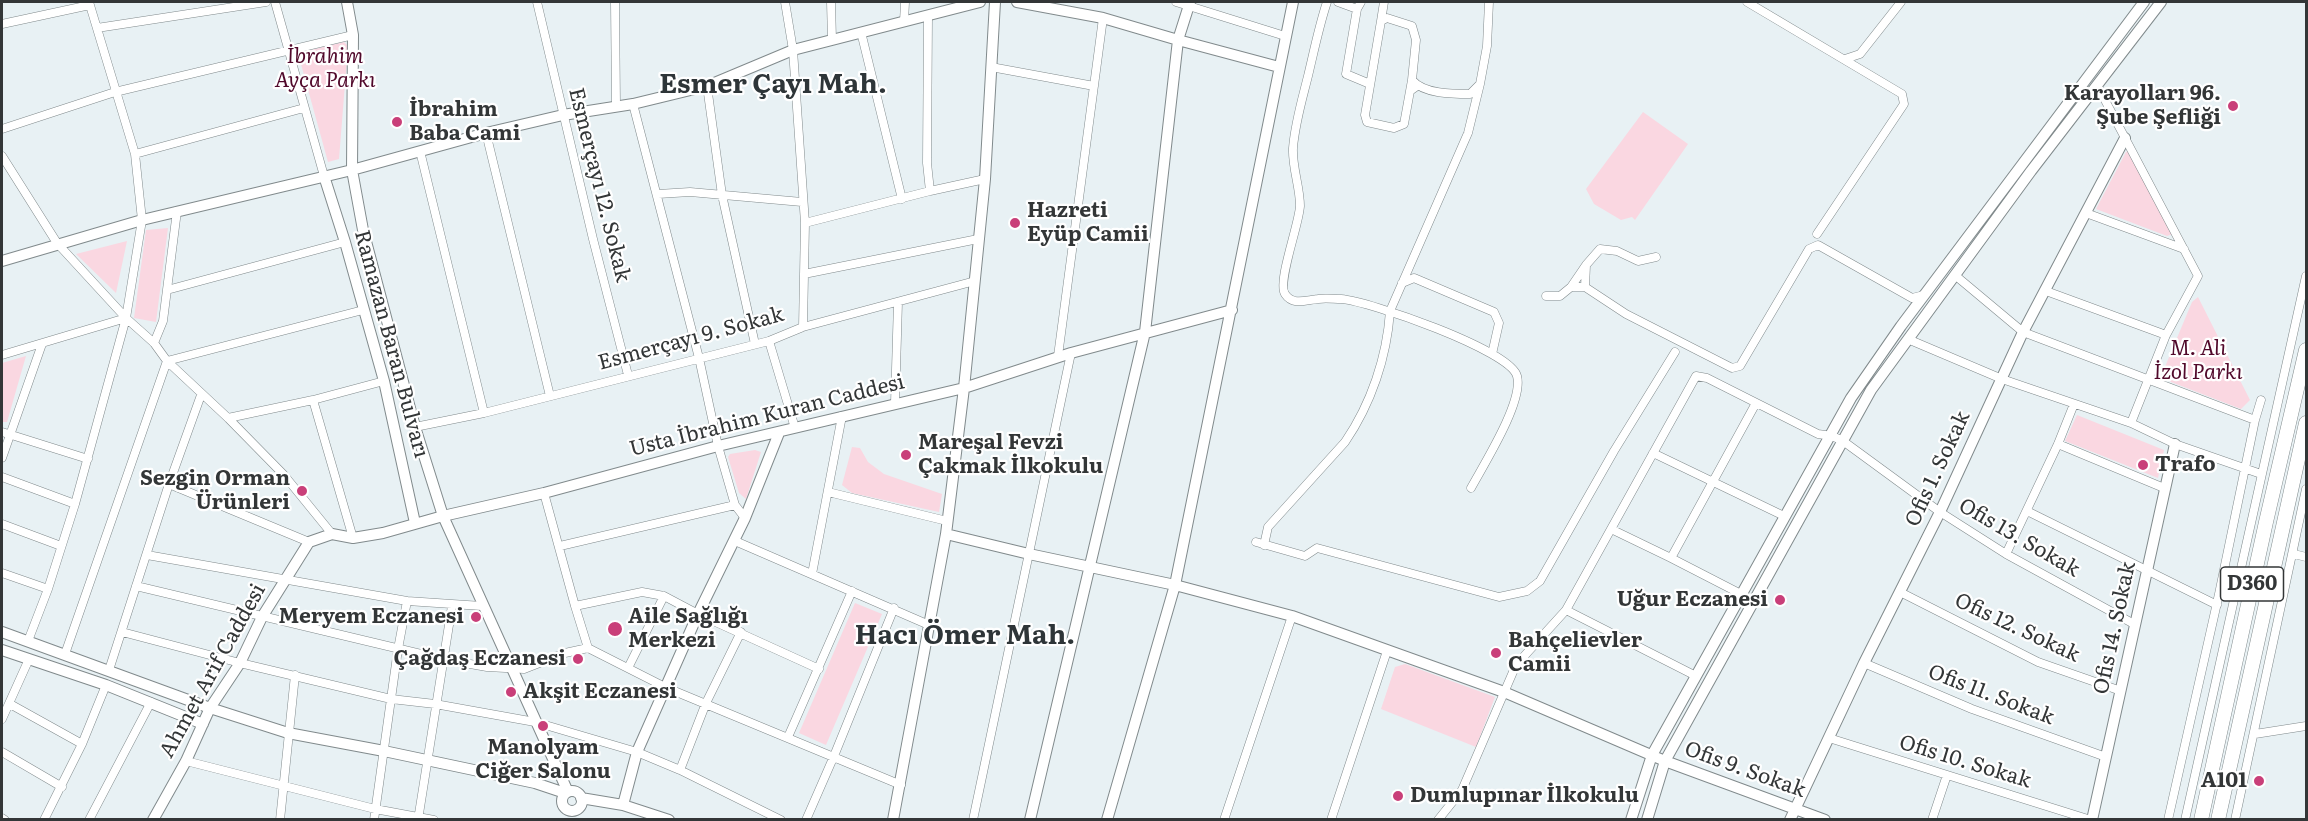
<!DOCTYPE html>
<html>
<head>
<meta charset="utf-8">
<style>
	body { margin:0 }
	#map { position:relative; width:2308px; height:821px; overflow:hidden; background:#e8f1f4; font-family:Literata,serif }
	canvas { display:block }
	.frame { position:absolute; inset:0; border:3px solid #333637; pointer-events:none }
</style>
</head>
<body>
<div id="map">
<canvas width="2308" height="821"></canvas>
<div class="frame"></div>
</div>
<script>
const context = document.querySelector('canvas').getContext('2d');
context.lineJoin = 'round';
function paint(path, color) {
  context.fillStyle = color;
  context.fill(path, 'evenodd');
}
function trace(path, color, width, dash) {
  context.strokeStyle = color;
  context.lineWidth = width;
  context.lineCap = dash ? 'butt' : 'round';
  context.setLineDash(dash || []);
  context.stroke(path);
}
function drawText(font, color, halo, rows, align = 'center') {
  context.font = font + ' Literata,serif';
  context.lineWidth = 4.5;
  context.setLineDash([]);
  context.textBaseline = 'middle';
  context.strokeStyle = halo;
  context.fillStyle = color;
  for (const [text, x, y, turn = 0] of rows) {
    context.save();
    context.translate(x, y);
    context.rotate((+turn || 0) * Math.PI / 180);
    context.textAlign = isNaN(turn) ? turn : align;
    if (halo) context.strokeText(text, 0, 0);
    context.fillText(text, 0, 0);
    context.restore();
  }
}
paint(new Path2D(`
	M344,42L348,46L339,159L328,162L299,57L302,52Z
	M1643,112L1688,144L1635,220L1632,217L1621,220L1594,204L1586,189Z
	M2129,150L2173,234L2167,236L2096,209L2126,152Z
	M168,228L156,322L134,318L146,230Z
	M127,241L116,293L76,254Z
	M2198,297L2250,400L2241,409L2171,382L2162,374L2192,302Z
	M26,356L7,422H2V363Z
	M2077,415L2164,450L2158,478L2065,441Z
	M852,447L860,448L868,462L884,474L942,494L939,512L852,493L842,485Z
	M755,450L761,452L746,499L739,493L728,457L730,454Z
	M855,603L882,614L826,745L799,733Z
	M1405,664L1495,697L1476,747L1381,709L1395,667Z`), '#fad7e1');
const street = new Path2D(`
	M275,2L324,176
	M537,2L593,239L628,375
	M615,2L616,106
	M785,2L793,50L805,223L803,327
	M831,2L832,40
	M1176,2L1285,36
	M1327,2C1319,26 1314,51 1308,76C1302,100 1295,123 1293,148C1292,167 1300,187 1300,206C1299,225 1277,282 1285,294C1293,306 1306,300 1318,299C1325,298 1334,299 1341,299C1369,301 1510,350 1517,376C1524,401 1484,464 1471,488
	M1338,2L1357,9
	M1361,2L1357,9L1346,74L1370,84
	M1747,2L1902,94L1904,104L1817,234
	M928,16L927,163L930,191
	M1381,21L1384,2
	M904,22L905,2
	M2,24L90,5
	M97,28L266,2
	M861,32L902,199
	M1845,59L1860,54L1901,2
	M991,67L1094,86
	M2097,85L2198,276L2166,335L2131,423
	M707,86L722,195L755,344
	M1417,86L1410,91L1412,80C1424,94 1452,94 1470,94L1480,84L1487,46L1489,2
	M1410,91L1404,124L1394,128L1367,122L1365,115L1381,21L1387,18L1412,26L1416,40L1412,80
	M633,104L699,358L718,446L735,505L745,518
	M2,129L115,92L353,35
	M486,133L550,396
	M420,151L484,413
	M135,154L304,108
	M2,156L57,243L126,318L154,343L167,361L228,418L284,475L332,534
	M658,194L690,192L802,202
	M2086,213L2184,249
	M805,223L930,191L985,179
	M1586,265L1600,249L1617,251L1638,261L1656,257
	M804,274L978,239
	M1956,276L2023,332L2255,420
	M1402,283L1414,278L1494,312L1499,323L1492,354
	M1571,287L1586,265L1585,287
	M167,290L345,242
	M2046,291L2166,335
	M1546,296H1560L1571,287H1585L1626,314L1732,368L1740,366L1809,249L1818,245L1912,298L1924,295
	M1910,340L2002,379L2131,423L2175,444L2261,474
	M769,341L795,428
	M154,343L163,321L177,211
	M2,355L126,318
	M1058,356L1103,18
	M313,400L353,538
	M895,403L898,302
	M228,418L313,400L384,381
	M415,427L484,413L769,341L803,327L975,281
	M2,432L88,459
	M2058,444L2164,488
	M1653,453L1784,516
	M2,458L42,344
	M2,477L75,504
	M169,484L309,542
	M828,492L947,521
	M544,493L575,606L588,648
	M2027,511L2217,605
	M2,524L61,546
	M1611,529L1671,558L1756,403
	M735,541L929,625
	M1256,542L1305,556L1317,548L1499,597L1527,591L1540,581L1614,451L1675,352
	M1264,545L1268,527L1345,442C1371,404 1387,357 1390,311L1468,133L1480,84
	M560,546L735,505
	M2006,554L2058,444L2074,404
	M2294,554L2306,557
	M147,555L407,601L482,606
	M1671,558L1741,594
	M2,573L48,589
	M812,574L842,416
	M136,586L442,659L487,667L524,669L565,653L588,648L667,688L901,785
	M1900,592L2038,662L2121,691
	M575,606L642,592L664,596L698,614L819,669
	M1566,610L1696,676
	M122,632L240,663L391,699L435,704L535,722L637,752L680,770L781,820
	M28,641L48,589L75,504L126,318L142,220L135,154L89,2
	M65,654L167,361L363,310
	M1864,663L1972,709L2106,757
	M628,668L664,596
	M109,670L169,484L201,395
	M10,704L82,744
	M2,719L29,659
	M2255,734L2306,726
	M788,737L852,591
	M1829,738L2091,820
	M2,752L62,787
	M186,761L375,809L434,820
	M680,770L706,703L741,632
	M2,818L5,820
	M44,820L82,744L106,685
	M89,820L151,702
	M280,820L295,675
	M374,820L398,649L407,601
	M418,820L452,606
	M806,820L834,756L894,608
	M973,820L1071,353
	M1224,820L1292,616
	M1331,820L1387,651
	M1438,820L1462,790L1516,665L1566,610L1696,376L1707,378L1818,434L1832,436L1843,441L1940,512L2006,554L2134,624
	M1932,820L1947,775
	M2168,820L2219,594L2255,420L2261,400
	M2185,820L2306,276
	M2235,820L2306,489`);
const secondary = new Path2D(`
	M347,2L353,35L352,170L363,230L415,427L443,516L568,792
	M1017,2L1103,18L1178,40L1279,67
	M324,176L345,242L384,381L415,523
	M2,261L142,220L352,170L486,133L563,115L633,104L707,86L793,50L980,2
	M946,534L1029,554L1175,585L1292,616L1504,692L1665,761L1825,820
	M2,632L210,708L288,733L384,751L535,783L565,793
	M2,650L106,685L203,724
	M562 801a10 10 0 1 1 20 0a10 10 0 1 1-20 0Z
	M581,798L623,805L669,820
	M623,805L637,752L698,614L745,518L779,433
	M153,820L186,761L210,708L240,663L262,617L309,542L332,534L353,538L383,533L443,516L544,493L718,446L964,388L1071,353L1232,310
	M893,820L946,534L964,388L985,179L995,2
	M1030,820L1145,332L1178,40L1190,2
	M1107,820L1175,585L1293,2
	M1631,820L1652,755L1851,398L1901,326L2144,2
	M1647,820L1665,761L1871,390L2031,171L2161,2
	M1790,820L1864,663L1940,512L2023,332L2125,138
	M2092,820L2175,444`);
const highway = new Path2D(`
	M2201,820L2266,522L2306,350
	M2218,820L2306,423`);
trace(street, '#818a8c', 9);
trace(secondary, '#818a8c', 12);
trace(highway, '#818a8c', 15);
trace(street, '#fff', 8);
trace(secondary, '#fff', 10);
trace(highway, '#fff', 14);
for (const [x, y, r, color] of [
	[2233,106,6,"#c93f79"],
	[397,122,6,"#c93f79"],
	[1015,223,6,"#c93f79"],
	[906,455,6,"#c93f79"],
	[2143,465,6,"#c93f79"],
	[302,491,6,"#c93f79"],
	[1780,600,6,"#c93f79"],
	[476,617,6,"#c93f79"],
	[615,629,8,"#c93f79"],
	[1496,653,6,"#c93f79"],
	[578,659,6,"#c93f79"],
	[511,692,6,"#c93f79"],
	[543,726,6,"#c93f79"],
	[2259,781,6,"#c93f79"],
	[1398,796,6,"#c93f79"]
]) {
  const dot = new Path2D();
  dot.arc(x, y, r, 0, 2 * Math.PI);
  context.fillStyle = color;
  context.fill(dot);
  trace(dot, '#fff', 2);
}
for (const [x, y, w] of [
	[2252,584,63]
]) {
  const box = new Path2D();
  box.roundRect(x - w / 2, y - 17, w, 34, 4.5);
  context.fillStyle = '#fff';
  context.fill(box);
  trace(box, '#333637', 1.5);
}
drawText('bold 20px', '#333637', null, [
	["D360",2252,584]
]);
drawText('italic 21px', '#51092b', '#fff', [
	["İbrahim",325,57],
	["Ayça Parkı",325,81],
	["M. Ali",2198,349],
	["İzol Parkı",2198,373]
]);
drawText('bold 21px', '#333637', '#fff', [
	["Karayolları 96.",2221,94,"right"],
	["Şube Şefliği",2221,118,"right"],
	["İbrahim",409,110],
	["Baba Cami",409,134],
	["Hazreti",1027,211],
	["Eyüp Camii",1027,235],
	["Mareşal Fevzi",918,443],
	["Çakmak İlkokulu",918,467],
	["Trafo",2155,465],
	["Sezgin Orman",290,479,"right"],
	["Ürünleri",290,503,"right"],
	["Uğur Eczanesi",1768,600,"right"],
	["Meryem Eczanesi",464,617,"right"],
	["Aile Sağlığı",628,617],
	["Merkezi",628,641],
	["Bahçelievler",1508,641],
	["Camii",1508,665],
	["Çağdaş Eczanesi",566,659,"right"],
	["Akşit Eczanesi",523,692],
	["Manolyam",543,748,"center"],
	["Ciğer Salonu",543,772,"center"],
	["A101",2247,781,"right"],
	["Dumlupınar İlkokulu",1410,796]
], 'left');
drawText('21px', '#333637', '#fff', [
	["Esmerçayı 12. Sokak",599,185,76],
	["Esmerçayı 9. Sokak",691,339,-15],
	["Ramazan Baran Bulvarı",391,344,75],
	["Usta İbrahim Kuran Caddesi",767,416,-14],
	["Ofis 1. Sokak",1938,469,-65],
	["Ofis 13. Sokak",2019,538,30],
	["Ofis 12. Sokak",2017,628,25],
	["Ofis 14. Sokak",2115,628,-78],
	["Ahmet Arif Caddesi",213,671,-61],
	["Ofis 11. Sokak",1991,695,21],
	["Ofis 10. Sokak",1965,762,17],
	["Ofis 9. Sokak",1745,770,20]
]);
drawText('bold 27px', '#2e3538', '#fff', [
	["Esmer Çayı Mah.",773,85],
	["Hacı Ömer Mah.",965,636]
]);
</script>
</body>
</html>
